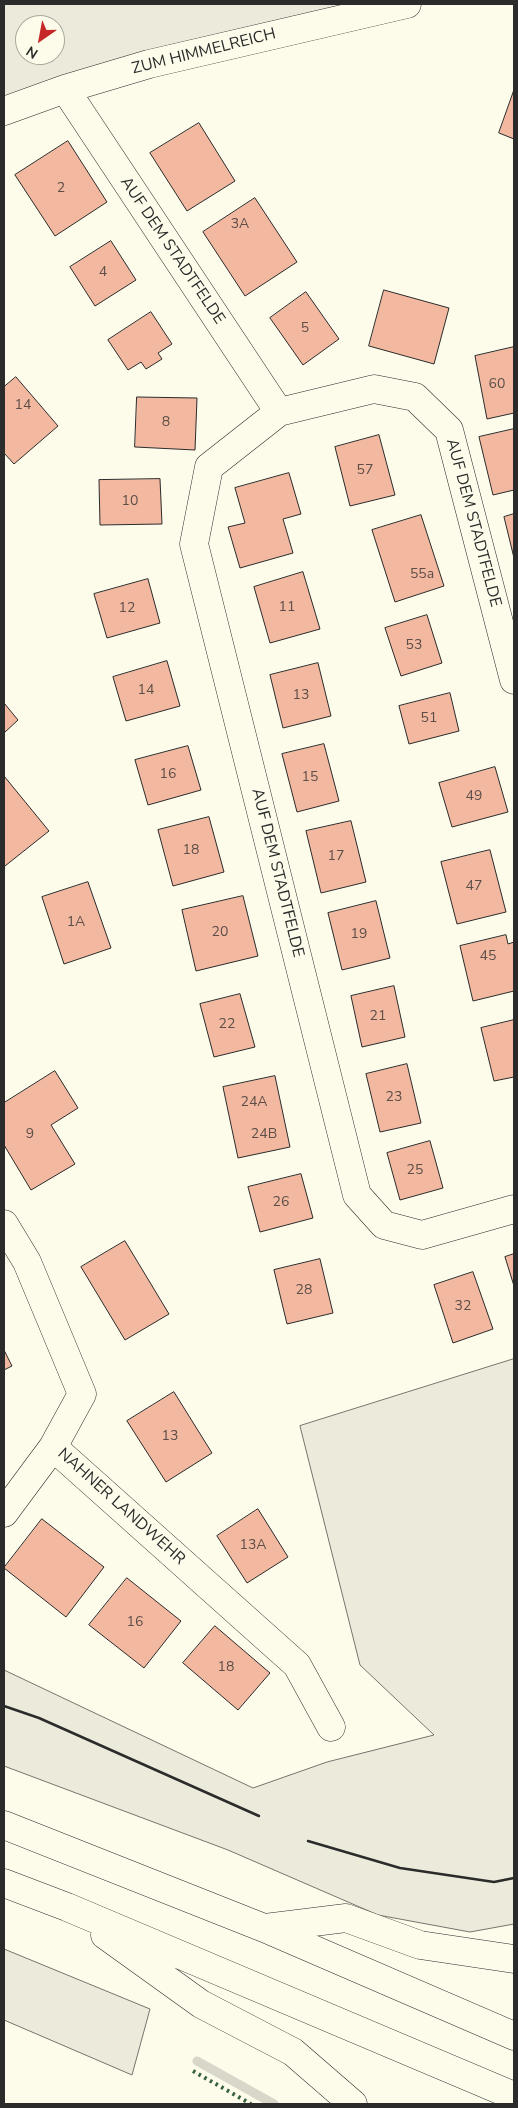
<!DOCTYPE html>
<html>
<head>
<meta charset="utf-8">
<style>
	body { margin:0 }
	#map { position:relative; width:518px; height:2108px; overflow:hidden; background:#fdfbea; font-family:"Nunito Sans",sans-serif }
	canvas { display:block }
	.frame { position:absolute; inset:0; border:5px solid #2b2b2b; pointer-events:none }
	.north { position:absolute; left:15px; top:15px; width:50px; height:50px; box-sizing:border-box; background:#fdfbea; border:1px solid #a9a89e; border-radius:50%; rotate:213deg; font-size:14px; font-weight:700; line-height:20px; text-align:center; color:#2b2b2b }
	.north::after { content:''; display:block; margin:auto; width:18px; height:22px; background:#c62828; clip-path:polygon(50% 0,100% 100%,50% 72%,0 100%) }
</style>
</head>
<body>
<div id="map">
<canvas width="518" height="2108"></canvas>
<div class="frame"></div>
<div class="north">N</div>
</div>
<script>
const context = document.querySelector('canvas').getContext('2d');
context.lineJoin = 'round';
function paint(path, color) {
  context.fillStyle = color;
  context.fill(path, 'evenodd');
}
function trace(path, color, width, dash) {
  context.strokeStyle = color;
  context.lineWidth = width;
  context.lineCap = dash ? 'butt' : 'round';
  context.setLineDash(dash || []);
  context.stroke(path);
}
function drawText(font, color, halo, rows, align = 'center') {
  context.font = font + ' "Nunito Sans",sans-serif';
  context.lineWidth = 4;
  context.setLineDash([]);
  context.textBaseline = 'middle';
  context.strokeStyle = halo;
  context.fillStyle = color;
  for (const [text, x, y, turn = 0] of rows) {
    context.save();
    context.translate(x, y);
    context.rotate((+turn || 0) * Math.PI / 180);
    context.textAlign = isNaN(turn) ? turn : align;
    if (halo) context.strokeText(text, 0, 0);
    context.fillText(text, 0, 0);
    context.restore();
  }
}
const green = new Path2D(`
	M4,4H391L4,111ZM25,25H55V55H25Z
	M514,1359V1924L470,1932L378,1915L228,1850L4,1766V1670L253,1788L327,1762L434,1735L360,1665L300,1426Z
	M4,1949L150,2009L132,2075L4,2020Z`);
paint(green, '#ecebdb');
trace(green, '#74746e', 1);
trace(new Path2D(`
	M197,2061L274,2104`), '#d8d7c9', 9);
const building = new Path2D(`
	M514,90V139L499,133Z
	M199,123L235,181L187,211L150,153Z
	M68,141L107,202L55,236L15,175Z
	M255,198L297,262L245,296L203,232Z
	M111,241L136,280L95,306L70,267Z
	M384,290L449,308L434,364L369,346Z
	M306,292L339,339L303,365L270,318Z
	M151,312L172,344L158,353L162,359L146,369L141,362L128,370L108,340Z
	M514,347V413L487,419L475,356Z
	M16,377L58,426L14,464L4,453V387Z
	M137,397L197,398L195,450L135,447Z
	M514,429V490L493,495L479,437Z
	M379,435L395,495L350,506L335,447Z
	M289,473L301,514L283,519L293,553L240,568L228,527L245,523L235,488Z
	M160,479L162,524L100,525L99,480Z
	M514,514V558L504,517Z
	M421,515L444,586L395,602L372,530Z
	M303,572L320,629L270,643L254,587Z
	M148,579L160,623L107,638L94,594Z
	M427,615L442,663L401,676L385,628Z
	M167,661L180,706L126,721L113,677Z
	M318,663L331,716L283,728L270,675Z
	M450,693L459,731L409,744L399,706Z
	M4,703L18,720L4,733Z
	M324,744L339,801L297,812L282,754Z
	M188,746L201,790L148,805L135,760Z
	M495,767L508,812L452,827L439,783Z
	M4,776L49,831L5,866L4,865Z
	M209,817L224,872L173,886L158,830Z
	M351,821L366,882L321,893L306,831Z
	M490,850L506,912L457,924L441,862Z
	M88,882L111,948L64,964L42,897Z
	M243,896L258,956L196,971L182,910Z
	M376,901L390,958L342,970L328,913Z
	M506,935L508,944L514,942V991L473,1001L460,946Z
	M394,986L405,1037L362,1047L351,996Z
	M240,994L255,1047L214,1057L200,1004Z
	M514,1020V1077L494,1081L481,1028Z
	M407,1064L421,1123L380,1132L366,1074Z
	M55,1071L78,1108L51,1125L75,1164L31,1190L4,1145V1103Z
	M275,1076L290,1147L238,1158L223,1087Z
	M430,1141L443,1188L400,1200L387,1153Z
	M301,1174L313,1218L260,1232L248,1187Z
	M125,1241L169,1314L125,1340L81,1267Z
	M514,1254V1286L505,1257Z
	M320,1259L333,1313L287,1324L274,1270Z
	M473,1272L493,1329L453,1343L434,1285Z
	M4,1350L12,1366L4,1370Z
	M174,1392L212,1453L166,1482L127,1421Z
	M258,1509L288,1557L247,1583L217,1536Z
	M42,1519L104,1567L66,1617L4,1568Z
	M127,1578L181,1621L144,1668L89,1625Z
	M215,1626L270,1673L238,1710L183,1663Z`);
paint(building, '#f2b8a0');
trace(building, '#2b2b2b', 1);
const minor = new Path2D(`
	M65,89L279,412
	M4,111L65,89L149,64L407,4
	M514,680L449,430L415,397L374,389L279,412L209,467L194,544L357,1195L384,1225L422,1235L514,1209
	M4,1224L27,1262L82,1394L53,1447L4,1513
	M53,1447L297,1665L331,1727`);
const highway = new Path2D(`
	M4,1825L264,1928L514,2036
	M4,1883L67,1907L514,2096
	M265,1928L346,1918L420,1945L514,1959
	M105,1935L201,2004L293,2052L353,2104`);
trace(minor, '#2b2b2b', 29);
trace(highway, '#2b2b2b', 29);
trace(minor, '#fdfbea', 28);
trace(highway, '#fdfbea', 28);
trace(new Path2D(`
	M193,2071L251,2104`), '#34623c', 4, [2.5, 4]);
trace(new Path2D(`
	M4,1706L39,1718L259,1816
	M308,1841L400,1868L494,1882L514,1878`), '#2b2b2b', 2.5);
drawText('14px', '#5d4e48', null, [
	["2",61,189],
	["3A",240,225],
	["4",103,273],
	["5",305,329],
	["60",497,385],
	["14",23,406],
	["8",166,423],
	["57",365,471],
	["10",130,502],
	["55a",422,575],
	["11",287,608],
	["12",127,609],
	["53",414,646],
	["14",146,691],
	["13",301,696],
	["51",429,719],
	["16",168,775],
	["15",310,778],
	["49",474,797],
	["18",191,851],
	["17",336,857],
	["47",474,887],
	["1A",76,923],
	["20",220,933],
	["19",359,935],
	["45",488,957],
	["21",378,1017],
	["22",227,1025],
	["23",394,1098],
	["24A",254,1103],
	["9",30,1135],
	["24B",264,1135],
	["25",415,1171],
	["26",281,1203],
	["28",304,1291],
	["32",463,1307],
	["13",170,1437],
	["13A",253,1546],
	["16",135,1623],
	["18",226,1668]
]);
drawText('16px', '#2b2b2b', '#fdfbea', [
	["ZUM HIMMELREICH",204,52,-14],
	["AUF DEM STADTFELDE",172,251,56],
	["AUF DEM STADTFELDE",473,523,75],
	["AUF DEM STADTFELDE",277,873,76],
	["NAHNER LANDWEHR",121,1507,42]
]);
</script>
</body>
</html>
